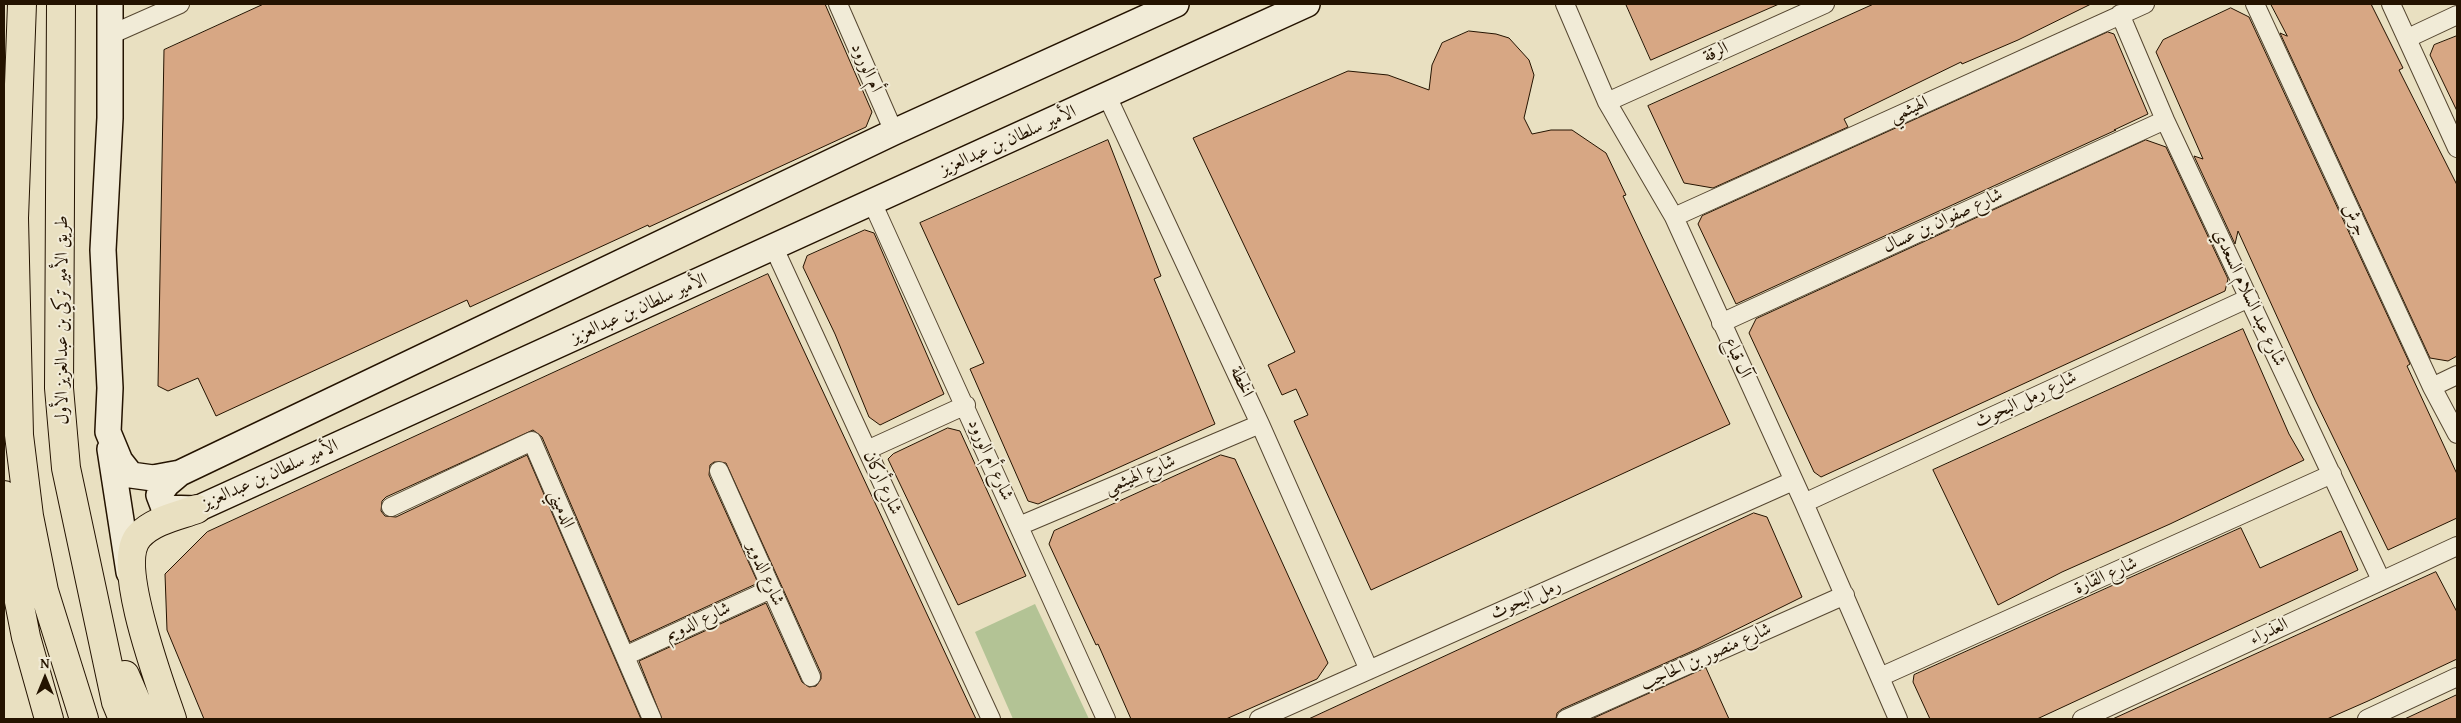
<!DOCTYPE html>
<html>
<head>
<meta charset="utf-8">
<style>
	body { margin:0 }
	#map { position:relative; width:2461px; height:723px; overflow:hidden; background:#e9e0c1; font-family:"Gentium Book Plus",serif }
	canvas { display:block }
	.frame { position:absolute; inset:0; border:5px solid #241300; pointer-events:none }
	.north { position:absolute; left:20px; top:653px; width:50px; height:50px; -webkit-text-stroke:4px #f1ebd7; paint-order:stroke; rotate:0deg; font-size:14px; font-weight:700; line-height:20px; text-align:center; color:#241300 }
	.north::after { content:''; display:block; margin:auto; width:18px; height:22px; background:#241300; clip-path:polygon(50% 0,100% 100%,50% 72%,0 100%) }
</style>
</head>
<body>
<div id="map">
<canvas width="2461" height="723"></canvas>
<div class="frame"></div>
<div class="north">N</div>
</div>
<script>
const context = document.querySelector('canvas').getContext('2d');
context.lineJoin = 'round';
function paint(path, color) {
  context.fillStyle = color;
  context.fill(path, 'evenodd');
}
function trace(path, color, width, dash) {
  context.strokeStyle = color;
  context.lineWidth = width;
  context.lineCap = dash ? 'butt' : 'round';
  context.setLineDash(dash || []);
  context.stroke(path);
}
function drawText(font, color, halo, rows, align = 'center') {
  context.font = font + ' "Gentium Book Plus",Amiri,serif';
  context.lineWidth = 4;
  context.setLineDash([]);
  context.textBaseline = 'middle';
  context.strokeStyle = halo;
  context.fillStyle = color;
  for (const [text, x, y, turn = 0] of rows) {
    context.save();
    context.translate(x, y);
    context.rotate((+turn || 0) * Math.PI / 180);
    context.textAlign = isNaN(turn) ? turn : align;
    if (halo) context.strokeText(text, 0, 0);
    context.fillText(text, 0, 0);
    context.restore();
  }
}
paint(new Path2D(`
	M1035,604L1089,719H1013L975,632Z`), '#b3c395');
const building = new Path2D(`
	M264,4H825L872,112L866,127L649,227L648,225L470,307L467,300L216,416L198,378L168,391L158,386L164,50Z
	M1626,4H1779L1651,60Z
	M1874,4H2091L2018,40L1962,64L1961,62L1844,119L1848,127L1713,188L1684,183L1648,106Z
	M2271,4H2371L2403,68L2399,70L2457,185V356L2448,361L2430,358L2280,33L2287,36Z
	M2231,8L2249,17L2410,364L2407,366L2457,474V518L2388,550L2315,400L2238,231L2235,244L2194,156L2203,159L2156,52L2163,40Z
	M1469,31L1496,34L1509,38L1529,60L1534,75L1524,118L1532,134L1551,130H1572L1606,153L1626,195L1623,196L1730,424L1371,590L1294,421L1308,415L1296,389L1282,395L1268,365L1295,352L1193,138L1348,71L1388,75L1429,90L1432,65L1442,43Z
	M2108,32L2114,34L2148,114L2114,130H2116L1736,304L1698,224L1702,216Z
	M2457,36V111L2430,55L2434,45Z
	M1108,140L1161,276L1154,279L1215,424L1038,504L1028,501L970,369L984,363L920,223Z
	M2146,140L2166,147L2228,279L2225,291L1821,477L1814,472L1749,333L1756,319Z
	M865,230L874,233L944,394L880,425L869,417L835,334L803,267L807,256Z
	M768,274L976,719H662L639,661L766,603L802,682L809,687L816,686L821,679V673L726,463L714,462L710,465L709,475L758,583L630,642L542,437L533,430L386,497L382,501L381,511L385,516L396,517L527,455L641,719H204L167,630L165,574L207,532Z
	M2243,329L2289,434L2304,460L2170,524L2062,572L1998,605L1933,470Z
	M948,428L960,431L1026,576L958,605L888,459L893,454Z
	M1221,455L1235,459L1328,663L1317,679L1226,719H1131L1098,644L1096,645L1049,544L1054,531Z
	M1754,513L1767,517L1802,597L1697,649L1562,709L1557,713L1556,719H1309Z
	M2241,528L2260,568L2341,531L2358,570L2037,719H1930L1913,682L1914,675Z
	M2436,572L2457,612V659L2368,701L2327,719H2113Z
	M1706,668L1729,719H1592Z
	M2457,695V719H2405Z`);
paint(building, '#d7a784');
trace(building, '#241300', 1);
const street = new Path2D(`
	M838,4L894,132
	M1565,4L1607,102L1674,217L1804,503L1898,719
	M2255,4L2432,387L2457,434
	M2391,4L2457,148
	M2120,14L2165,120L2381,580
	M110,35L180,4
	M2408,38L2457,15
	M1107,96L1260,424L1369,670
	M1607,102L1825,4
	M872,202L1106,719
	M1674,217L2145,4
	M774,248L991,719
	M1721,323L2165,120
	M2432,387L2457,375
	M867,450L966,405
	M719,471L811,677
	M1804,503L2249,298
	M391,507L532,441L652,719
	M1019,526L1260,424
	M625,656L771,589
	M1880,677L2332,474
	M1259,719L1793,481
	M1566,719L1845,595
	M2082,719L2457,546
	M2367,719L2457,677`);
const secondary = new Path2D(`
	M110,4V118L103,250L110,388L108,432L120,461L131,475L153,478L180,473
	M1176,4L894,132L180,473L167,484L159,495L164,508L197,509L1307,4
	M110,449L129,572`);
const primary = new Path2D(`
	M22,4L14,218L19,435L29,516L44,591L84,719
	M61,4L59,388L66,468L116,702L123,719
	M4,495L13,571L26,637L49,719
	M125,675L144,719
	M172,719C161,686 114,563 139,536C154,520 178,516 197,509`);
trace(street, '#554630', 20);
trace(secondary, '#241300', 28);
trace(primary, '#241300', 30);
trace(street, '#f1ebd7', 18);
trace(secondary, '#f1ebd7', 25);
trace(primary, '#e9e0c1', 28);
drawText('18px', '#241300', '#f1ebd7', [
	["الرقة",1716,53,-24],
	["أم الورود",866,68,66],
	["الهيثمي",1909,110,-24],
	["الأمير سلطان بن عبدالعزيز",1008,141,-24],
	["جرش",2354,220,65],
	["شارع صفوان بن عسال",1943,221,-25],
	["شارع عبد السلام السعدي",2249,298,65],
	["الأمير سلطان بن عبدالعزيز",639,309,-24],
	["طريق الأمير تركي بن عبدالعزيز الأول",62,320,-90],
	["آل قباع",1737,358,66],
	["الخطة",1241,382,65],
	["شارع رمل البحوث",2026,400,-25],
	["شارع أم الورود",990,460,66],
	["الأمير سلطان بن عبدالعزيز",270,475,-24],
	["شارع الهيثمي",1140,475,-23],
	["شارع أركان",882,483,65],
	["الدميني",561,509,67],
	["شارع الدوير",765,574,66],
	["شارع القارة",2106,576,-24],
	["رمل البحوث",1526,600,-24],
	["شارع الدويم",698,622,-25],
	["العذراء",2269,632,-25],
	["شارع منصور بن الحاجب",1706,657,-24]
]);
</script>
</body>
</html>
